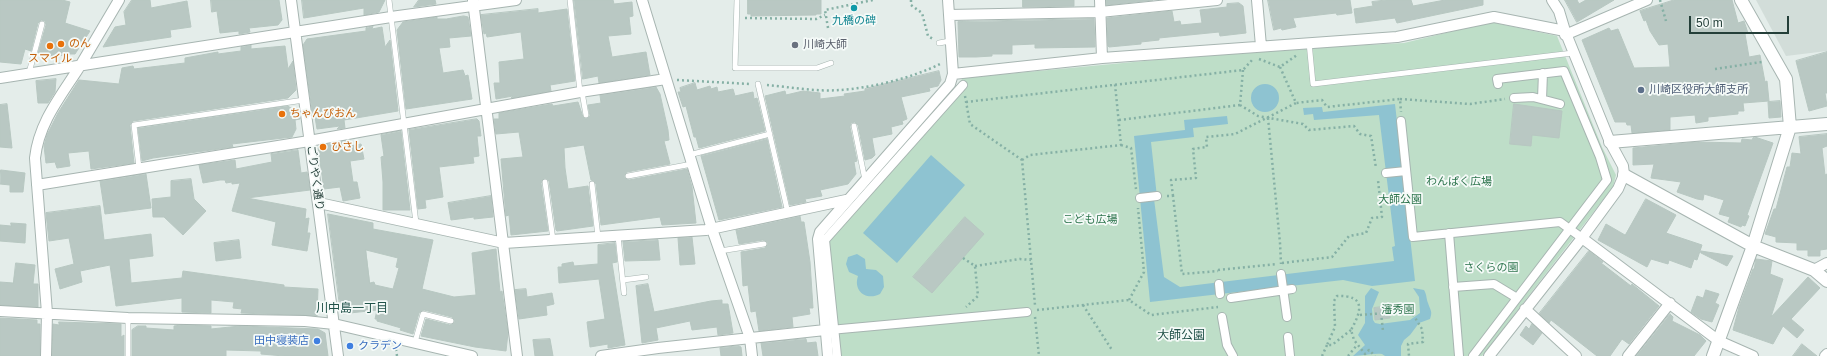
<!DOCTYPE html>
<html>
<head>
<meta charset="utf-8">
<style>
	body { margin:0 }
	#map { position:relative; width:1827px; height:356px; overflow:hidden; background:#e4edea; font-family:Helvetica,sans-serif }
	canvas { display:block }
	.scale { position:absolute; left:1689px; top:16px; width:100px; height:18px; box-sizing:border-box; border:2px solid #243f39; border-top:0; padding-left:5px; font-size:12px; line-height:14px; white-space:nowrap; color:#243f39; -webkit-text-stroke:3px #f5faf8; paint-order:stroke }
</style>
</head>
<body>
<div id="map">
<canvas width="1827" height="356"></canvas>
<div class="scale">50 m</div>
</div>
<script>
const context = document.querySelector('canvas').getContext('2d');
context.lineJoin = 'round';
function paint(path, color) {
  context.fillStyle = color;
  context.fill(path, 'evenodd');
}
function trace(path, color, width, dash) {
  context.strokeStyle = color;
  context.lineWidth = width;
  context.lineCap = dash ? 'butt' : 'round';
  context.setLineDash(dash || []);
  context.stroke(path);
}
function drawText(font, color, halo, rows, align = 'center') {
  context.font = font + ' Helvetica,"Noto Sans JP",sans-serif';
  context.lineWidth = 3.5;
  context.setLineDash([]);
  context.textBaseline = 'middle';
  context.strokeStyle = halo;
  context.fillStyle = color;
  for (const [text, x, y, turn = 0] of rows) {
    context.save();
    context.translate(x, y);
    context.rotate((+turn || 0) * Math.PI / 180);
    context.textAlign = isNaN(turn) ? turn : align;
    if (halo) context.strokeText(text, 0, 0);
    context.fillText(text, 0, 0);
    context.restore();
  }
}
paint(new Path2D(`
	M1756,0H1827V51L1786,56Z`), '#d2ddd9');
paint(new Path2D(`
	M1491,22L1557,36L1602,147L1616,175L1613,187L1482,356H834L822,236L963,78L1251,51L1404,43Z`), '#bedec8');
paint(new Path2D(`
	M1251 98a14 14 0 1 1 28 0a14 14 0 1 1-28 0Z
	M1395,104L1415,281L1372,286L1343,280L1150,302L1134,136L1185,130L1184,120L1227,116L1228,124L1193,128L1194,137L1151,142L1157,197L1154,199L1164,277L1180,287L1394,261L1392,247L1395,246L1379,115L1314,120L1313,114L1304,115L1303,108L1322,107L1323,112Z
	M931,155L965,185L897,263L863,233Z
	M857,254L865,259L866,269L876,270L883,276L884,287L880,294C866,301 853,291 858,276L849,272L846,264L848,257Z
	M1371,288L1379,292L1372,309L1373,320L1375,323L1380,324L1410,320L1420,313L1419,297L1413,288L1424,290C1427,295 1426,298 1428,303C1430,310 1433,311 1430,319L1419,323L1410,335L1404,340L1401,346V356H1385L1382,354C1374,353 1363,356 1353,356L1365,345L1358,335L1365,323V296Z`), '#8ec3d1');
const building = new Path2D(`
	M0,0H62L70,2L65,23L90,31L75,54H66L65,56L55,54L54,57L38,53L46,25L45,21L41,20L38,23L31,51L25,49L21,64L0,62Z
	M132,0H150L151,8L187,1L191,27L170,30L171,37L103,47L115,27L126,25L124,12Z
	M211,0H279L282,20L278,25L249,28L250,32L239,34V31L220,33L217,11L212,12Z
	M302,0H385L379,12L364,15V8L304,18Z
	M419,0H435L436,4L414,7Z
	M574,0H613L614,4L632,2L633,16L629,17L631,34L608,36L612,57L646,52L650,75L599,83L598,76L583,79Z
	M748,0H821V14H816V15L751,16V14H748Z
	M1023,0H1074V6L1023,7Z
	M1107,0H1153L1107,5Z
	M1268,0H1350L1352,13L1337,15L1336,13L1293,18L1296,27L1282,30L1281,28L1274,30Z
	M1386,0H1411L1413,6L1445,0H1483V5L1397,23L1395,18L1356,23L1354,9L1373,6L1372,2Z
	M1565,0H1577L1579,4L1586,0H1614L1577,22Z
	M1674,0H1732L1738,23L1744,21L1748,33L1745,34L1749,57L1760,55L1765,82L1767,81L1769,101L1743,103L1744,111H1738V114L1708,117V121L1696,123L1695,115L1670,117V130L1632,133L1631,125H1627L1626,122H1615L1582,40L1609,28L1611,31L1618,29L1634,68L1670,67L1668,44L1659,45L1650,31L1646,20L1644,21L1640,11Z
	M1239,3L1243,6L1246,33L1220,36L1219,32L1159,38V40L1141,42V44L1109,47L1108,46L1107,18L1172,11L1174,22L1180,21L1181,25L1202,23L1200,10L1227,7V4Z
	M538,9V13L567,9L575,81L550,85L551,91L511,98L513,96L496,99L494,83H500L499,62L524,59L521,32L487,37L486,33L484,34L481,15Z
	M464,16L468,17L471,36L449,38L450,47L439,48L443,73L463,70L465,76L468,75L472,99L406,109L397,30L403,22L437,17V19H446Z
	M1094,19L1095,47L1035,48V44L1012,45V54H992V56L976,57H959L958,22Z
	M373,26L372,29L382,27L385,47L390,40L398,111L344,120L345,128L337,129L340,126L317,129L315,117H313L303,45L307,39L366,31V28Z
	M251,45V49L285,46L288,69L293,61L296,90L288,98L133,121L130,125L134,163L91,169L89,151L68,153L70,166L57,168L55,162L46,163L44,146L47,135L58,113L79,80L119,84L122,68L133,66L134,69L185,63V58L218,52V54L241,51V47Z
	M1827,52V93H1825L1827,106L1809,111L1796,61Z
	M939,71L941,80L938,86L929,88L930,91L901,97L907,119L902,121L903,124L891,127L892,134L872,138L875,155L872,158L865,160L858,125L855,122L851,123L850,127L857,161L854,162L856,174L848,184L820,190L822,196L805,199L806,202L790,205L765,96L785,91L786,95L803,91L820,93V99L845,96L844,94L865,91V89Z
	M56,79L55,92L48,103H38L36,81Z
	M695,83L697,90L710,86L711,89L717,87L718,92L733,89L735,96L753,92L754,99L757,98L765,131L699,148L696,137H694L686,106L683,107L678,92H681L680,88Z
	M656,87L660,94L668,130L669,140L664,141L670,164L627,172L624,177L629,180L687,169L692,187L696,223L662,225L660,217L601,225L596,184L594,181L591,180L584,145L564,148L565,168L568,189L588,186L593,226L557,231L556,230L549,181L545,178L541,183L548,231L511,235L509,215L506,216L501,159L523,157L519,132L496,134L494,119H499V113L552,104L553,106L578,102L583,117L586,119L590,116L588,105L601,103L600,95Z
	M1780,101L1781,117L1769,118L1768,102Z
	M7,104L12,148L0,147V105Z
	M1514,104L1562,111L1559,138L1532,135L1531,146L1510,144Z
	M288,106L299,114L300,119L295,120L296,129L292,137L232,144L233,147L153,158L142,161L138,128Z
	M477,119L479,121L481,136H477L479,156L473,157L474,163L439,167L443,197L425,200L426,208L418,209L409,130Z
	M401,131L410,210H383V182L381,157L384,156L381,135Z
	M1827,134V146L1822,148L1825,175L1827,174V249L1820,250V256H1808V250H1797V243L1776,242V237L1765,234L1774,209H1776L1787,167H1790L1792,153L1801,154L1799,137Z
	M1755,137L1773,143L1747,215L1749,216L1745,226L1742,225L1741,227L1728,222L1730,217L1719,214L1724,200L1704,194L1703,200L1697,199L1677,192L1681,182L1651,178L1654,164L1633,165V148L1698,142L1741,143L1742,139L1752,140L1753,138Z
	M767,139L782,207L719,220L701,156Z
	M349,140L350,146L361,144L364,159L350,161L353,182H357L360,198L343,201L340,187L324,189L318,148L321,146Z
	M298,150L301,173L307,172L310,190L247,198L306,209L305,219L309,218L307,233H310L307,251L272,245L276,222L232,211L240,183L232,184V182L226,183L225,180H220L203,183L199,165L235,160L236,169L272,162L271,154Z
	M1,170L25,173L23,192H10V185L0,184Z
	M146,174L151,208L105,214L100,181Z
	M191,179L194,199L206,211L183,235L164,217H153L152,199L171,197V181Z
	M491,196L493,217L474,219V217L451,220L448,203Z
	M1646,199L1676,215L1666,233L1702,245L1697,260L1694,259L1691,268L1669,260L1668,264L1651,259L1647,267L1598,240L1606,224L1625,235Z
	M100,206L104,240L151,234L153,256L129,259L131,283L182,278L183,271L284,285V287L318,289L317,316L241,313L242,309L233,308L234,302L211,300V313L182,312V298L116,306L110,265L80,271L82,282L60,289L55,269L74,264L69,238L49,241L46,213Z
	M328,214L373,223V229L433,240L422,289L454,297L476,295L472,253L496,249L500,292L502,291L508,333L506,351L475,347L421,336L426,319L450,325L455,322L452,317L424,310L419,313L413,334L400,330L401,328L377,321V319H375L377,310L341,314ZM366,250L398,258L396,267L399,268L393,289L375,285L374,282L370,283Z
	M800,216L801,222H804L810,262L813,308H809L810,314L792,317L793,327L759,331L756,311L751,312L748,285L743,286L741,252L765,248L768,243L763,240L739,244L736,230Z
	M965,217L984,234L932,293L913,277Z
	M11,223L26,224L25,243L0,241V225L11,226Z
	M692,237L695,264L680,265L678,238Z
	M239,240L241,258L216,261L214,243Z
	M658,240L660,260L625,261L623,242Z
	M615,243L617,262L612,263L625,345L608,348V344L590,347L587,322L605,319L599,279L559,283L558,267H562V264L573,262L574,266L598,264V245Z
	M1589,251L1603,262L1601,263L1631,286L1632,284L1659,306L1629,344L1622,339L1610,356H1597L1551,320L1549,323L1539,314Z
	M1701,251L1733,256L1727,266L1701,253Z
	M1756,259L1772,261L1770,274L1783,279L1771,317L1808,277L1820,288L1791,319L1804,330L1797,338L1783,326L1773,344L1733,330L1739,307L1753,269H1754Z
	M16,263L35,265L33,284H38V307L0,305V282L13,283Z
	M648,284L654,312L711,301L722,300V304H728L733,333L718,335L717,327L692,330L690,321L656,328L658,340L642,343L636,286Z
	M526,289L527,297L552,293L554,304L546,306L547,315L519,319L515,290Z
	M1706,290L1719,294L1715,303L1719,305L1712,322L1701,319L1691,312L1697,296L1703,298Z
	M1389,306L1390,318L1375,320L1374,308Z
	M1670,314L1673,317L1672,321L1700,335L1706,341L1694,356H1636Z
	M0,318L37,320V324H40V356H0Z
	M59,322L121,324V337L124,335V356H52L53,324L59,325Z
	M1532,324L1542,333L1533,345L1520,335L1526,326L1529,329Z
	M138,326H146V328L174,330V326L181,325L211,326V329L240,326L318,329L325,333L328,356H284L261,354V351L226,350V356H132V330Z
	M550,339L553,356H535L533,340Z
	M806,339L807,343L816,342L818,356H763L761,343Z
	M1802,344L1817,356H1793Z
	M739,346L741,347L742,356H721L720,348Z`);
paint(building, '#b9c8c3');
trace(building, '#b7c7c1', 1);
const service = new Path2D(`
	M389,0L416,223
	M570,0L580,92
	M737,0L735,68H817L831,63
	M1309,42L1313,84L1573,53
	M939,43L950,41
	M29,73L42,24
	M758,84L788,213
	M582,92L586,115
	M854,126L865,180
	M689,155L770,134
	M139,168L134,125L304,100
	M628,176L692,164
	M545,182L553,240
	M592,184L598,237
	M618,236L624,293
	M720,251L764,244
	M623,280L646,277
	M415,342L423,314L451,321
	M128,356V318`);
const pedestrian = new Path2D(`
	M1514,98L1533,97L1560,104
	M1542,99L1543,73
	M1401,121L1413,237L1560,222L1582,238
	M1386,173L1406,171
	M1140,198L1157,196
	M1449,233L1459,356
	M1281,274L1287,317
	M1219,284L1220,294
	M1453,287L1494,284L1517,298
	M1231,298L1292,289
	M1222,317L1227,345L1233,356
	M830,330L1027,312
	M1288,337L1290,356
	M837,356L825,240L963,85
	M1473,356L1607,180L1600,157L1564,71L1497,79L1498,84`);
const minor = new Path2D(`
	M291,0L338,356
	M642,0L712,229L750,338L752,356
	M948,0L953,74
	M1100,0L1102,58
	M1257,0L1261,46
	M1552,0L1559,11L1565,31
	M473,1L517,356
	M949,15L1100,12L1217,0
	M1565,35L1647,0
	M0,78L391,17L516,0
	M37,185L309,141L580,92L666,79
	M319,203L504,243L706,230L846,200
	M1582,238L1719,341L1753,356
	M1814,270L1827,263
	M1525,309L1576,356
	M0,311L128,318L305,321L334,324L472,356
	M46,356L47,313L35,158C39,122 61,96 80,66C93,44 106,22 119,0
	M601,356L658,348L825,330
	M828,356L818,239L820,232L950,84L953,74L1102,58L1397,37L1494,17L1565,31L1610,142L1623,166L1624,175L1618,189L1582,238L1489,356
	M1628,356L1670,303
	M1825,356L1827,354`);
const tertiary = new Path2D(`
	M1610,142L1827,124
	M1624,175L1753,246L1814,270L1827,281
	M1713,356L1753,246L1790,127L1786,79L1741,0`);
trace(service, '#a7b5b1', 6);
trace(pedestrian, '#a7b5b1', 10);
trace(minor, '#a7b5b1', 12);
trace(tertiary, '#a7b5b1', 14);
trace(new Path2D(`
	M911,0V5L922,13L928,36L933,39
	M1660,0L1666,21
	M745,18L816,19L825,15
	M828,28L825,10L873,0
	M1259,59L1280,67L1297,55
	M1280,67L1296,103L1322,100L1327,107L1400,99L1401,112
	M1715,69L1762,62
	M1243,70L1240,105L1258,116L1303,124L1309,130L1354,126L1360,134L1371,136L1376,168
	M677,80L750,84
	M767,85C790,87 817,92 840,90C871,88 912,78 940,64
	M965,96L970,124L1022,160L1035,305
	M1400,99L1470,104L1505,99
	M966,102L1243,70L1253,59
	M1268,118L1280,243L1281,264
	M1119,120L1240,105
	M1121,145L1131,148L1136,189
	M1022,160L1030,155L1121,145L1115,84
	M1167,196H1173L1182,274L1218,271
	M1173,196L1171,180L1196,178L1193,149L1207,147L1206,137L1235,134L1296,103
	M963,258L975,266L978,296L966,307
	M1282,263L1332,257L1349,236L1366,233L1372,218L1382,217L1378,180
	M975,266L1020,259L1031,260
	M1218,270L1277,264
	M1129,300L1144,272L1138,208
	M1083,305L1112,350
	M1037,310L1129,300L1151,315L1218,307
	M1381,313L1383,331
	M1360,315L1411,311L1422,329L1423,342L1408,344L1409,356
	M1035,317L1039,356
	M1351,330L1332,345H1327L1335,327L1334,301L1337,296C1367,295 1361,312 1351,330L1354,340L1365,354L1369,350L1375,356
	M396,349L397,356
	M1322,356L1327,345
	M1348,356L1357,345`), '#85b0a5', 2.5, [2, 3]);
trace(service, '#fff', 5);
trace(pedestrian, '#fff', 8);
trace(minor, '#fff', 10);
trace(tertiary, '#fff', 12);
for (const [x, y, r, color] of [
	[854,8,4,"#0f9aa8"],
	[61,44,4,"#e8710a"],
	[795,45,4,"#6b7280"],
	[50,46,4,"#e8710a"],
	[1641,90,4,"#5c6f8a"],
	[282,114,4,"#e8710a"],
	[323,147,4,"#e8710a"],
	[317,341,4,"#3f7fe0"],
	[350,346,4,"#3f7fe0"]
]) {
  const dot = new Path2D();
  dot.arc(x, y, r, 0, 2 * Math.PI);
  context.fillStyle = color;
  context.fill(dot);
  trace(dot, '#f5faf8', 1.5);
}
drawText('11px', '#0d838f', '#f5faf8', [
	["九橋の碑",854,21]
]);
drawText('11px', '#c56008', '#f5faf8', [
	["のん",69,44],
	["スマイル",50,59,"center"],
	["ちゃんぴおん",290,114],
	["ひさし",331,147]
], 'left');
drawText('11px', '#5b616d', '#f5faf8', [
	["川崎大師",803,45]
], 'left');
drawText('11px', '#4e5e75', '#f5faf8', [
	["川崎区役所大師支所",1649,90]
], 'left');
drawText('11px', '#243f39', '#f5faf8', [
	["ごりやく通り",315,178,82]
]);
drawText('11px', '#2e754e', '#f5faf8', [
	["わんぱく広場",1459,182],
	["大師公園",1400,200],
	["こども広場",1090,220],
	["さくらの園",1491,268],
	["瀋秀園",1398,310]
]);
drawText('11px', '#366cbe', '#f5faf8', [
	["田中寝装店",309,341],
	["クラデン",358,346,"left"]
], 'right');
drawText('12px', '#205148', '#f5faf8', [
	["川中島一丁目",352,309],
	["大師公園",1181,336]
]);
</script>
</body>
</html>
